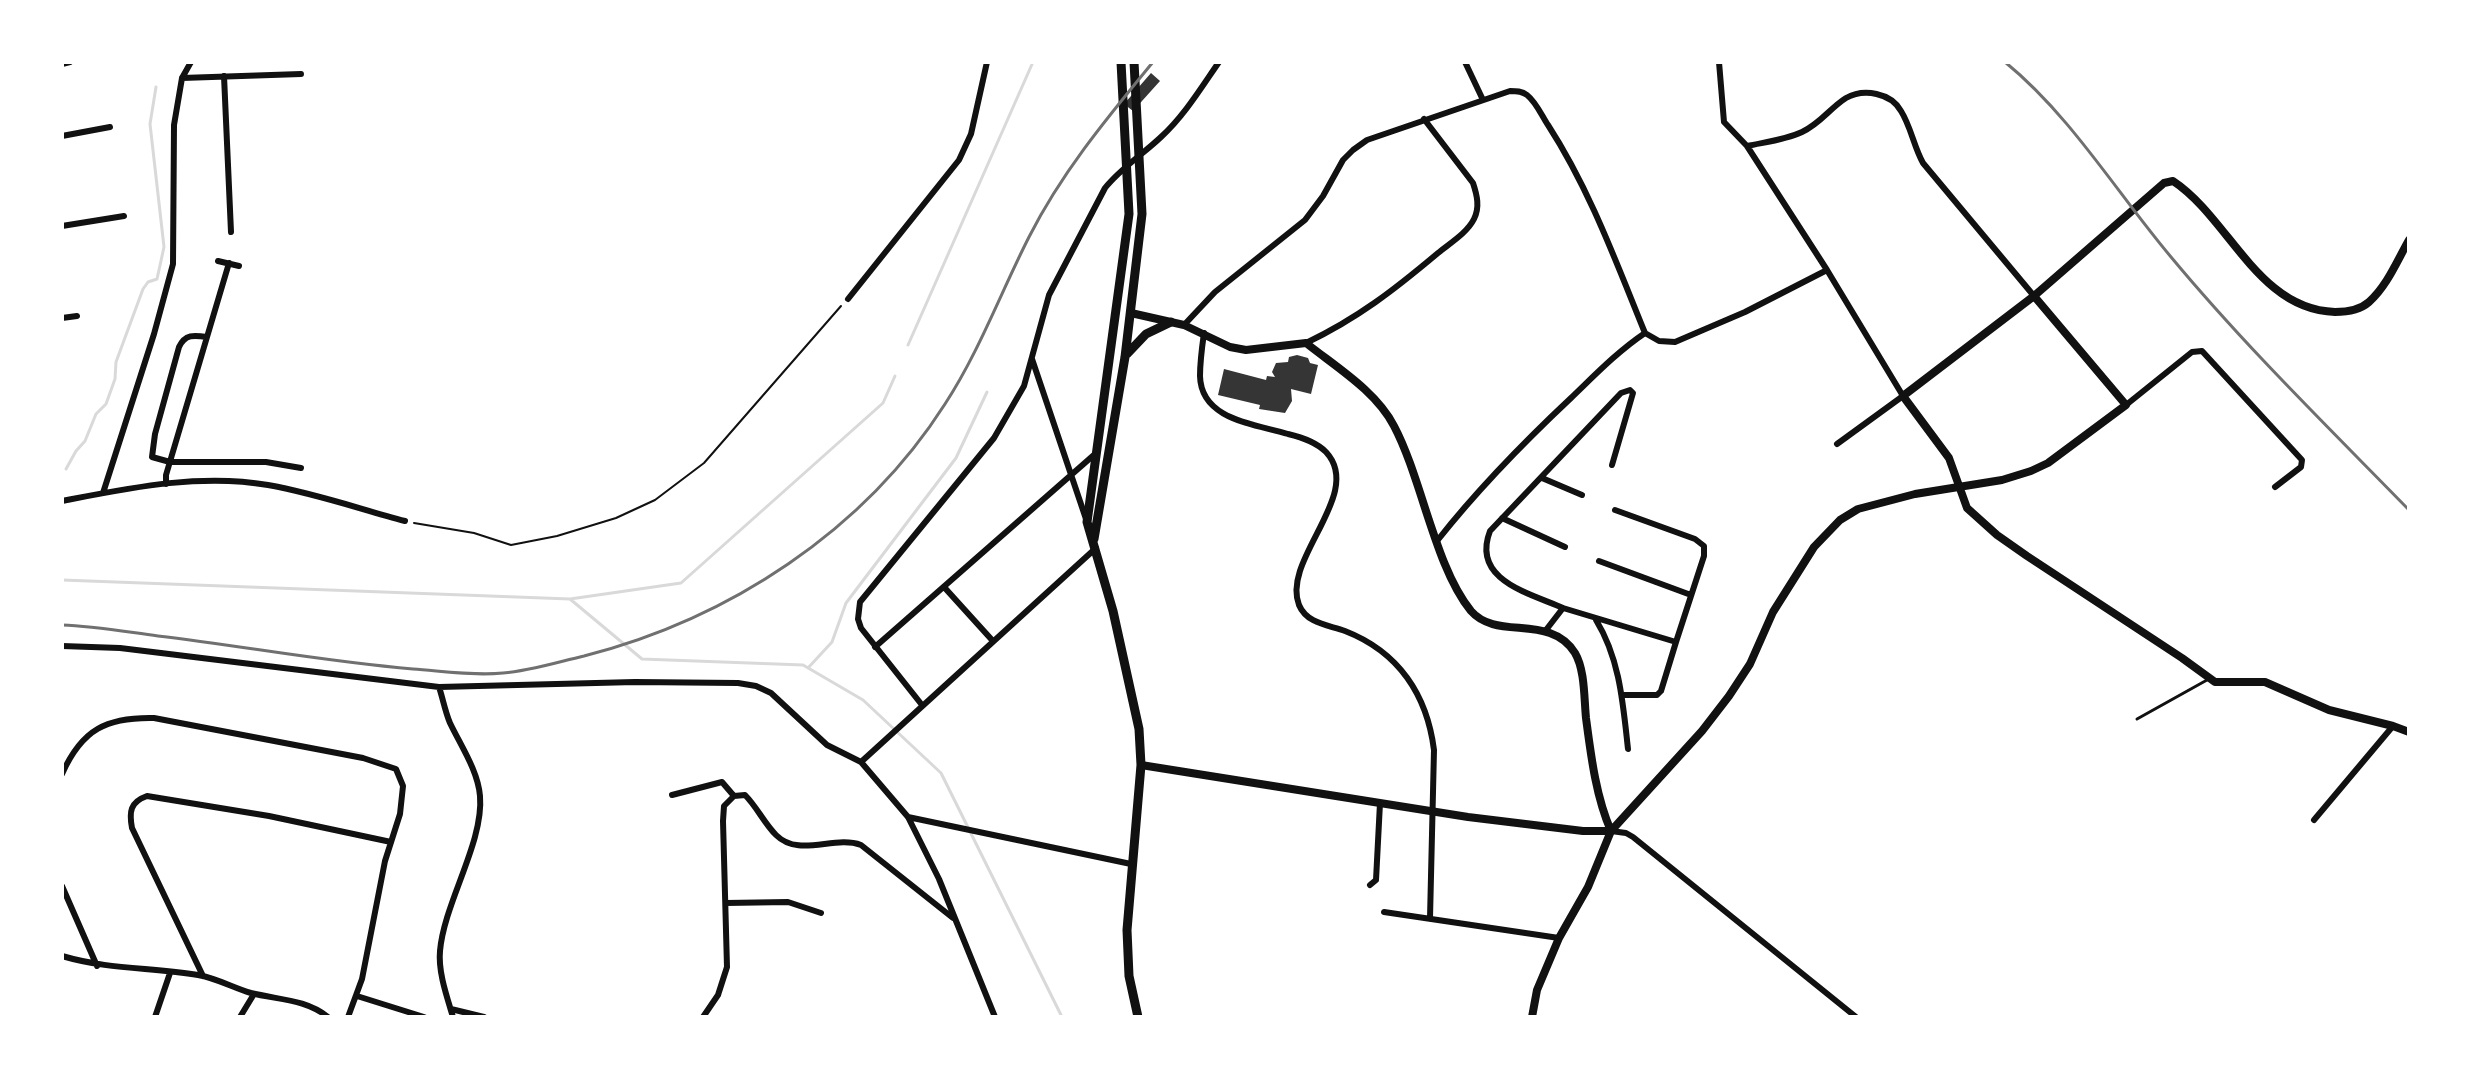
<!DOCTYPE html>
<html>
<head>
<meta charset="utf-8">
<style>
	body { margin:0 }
	#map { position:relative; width:2471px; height:1079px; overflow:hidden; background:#fff; font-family:"Space Grotesk",sans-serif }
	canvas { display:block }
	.frame { position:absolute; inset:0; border:64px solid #fff; pointer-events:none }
</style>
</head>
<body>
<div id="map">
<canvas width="2471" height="1079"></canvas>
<div class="frame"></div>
</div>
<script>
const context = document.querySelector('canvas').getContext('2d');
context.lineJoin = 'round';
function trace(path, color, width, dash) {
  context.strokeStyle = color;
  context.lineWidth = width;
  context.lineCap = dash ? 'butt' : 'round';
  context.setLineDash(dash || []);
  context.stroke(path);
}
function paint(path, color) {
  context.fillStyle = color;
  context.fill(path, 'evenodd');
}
trace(new Path2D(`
	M908,345L1033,62
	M66,469L76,451L85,441L96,414L106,404L115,379L116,362L143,289L148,282L157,279L164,247L150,124L156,87
	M62,580L570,599L681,583L883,403L895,376
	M570,599L642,659L803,665L863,700L941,773L1062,1017
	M808,668L832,642L846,603L956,458L987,392`), '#d9d9d9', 3);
paint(new Path2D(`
	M1151,73L1160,81L1133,111L1124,104Z
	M1297,355L1308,358L1310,363L1318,365L1311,394L1291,389L1292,401L1285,413L1259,409L1260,405L1218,395L1224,369L1266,380L1267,376L1275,377L1272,372L1276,363L1288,362L1289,357Z`), '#353535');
trace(new Path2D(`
	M414,523L474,533L511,545L557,536L616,518L655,500L704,463L841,306`), '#111', 2);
trace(new Path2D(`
	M2137,719L2207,680`), '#111', 3);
trace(new Path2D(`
	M1465,62L1483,100
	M1719,62L1724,122L1747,146L1827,270L1903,396L1837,444
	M62,64L70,62
	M224,76L231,232
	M182,78L301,74
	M62,136L110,127
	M1747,146C1765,142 1785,140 1802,132C1820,124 1830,108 1846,98C1864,88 1891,93 1901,111C1911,127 1914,147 1923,163L2034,296
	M62,226L124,216
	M218,261L239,266
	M848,299L959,160L971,134L987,62
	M62,318L77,316
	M1184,325L1215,292L1305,220L1323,196L1343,160L1353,150L1367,140L1510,91C1516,91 1522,91 1527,95C1536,102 1542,116 1548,125C1590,190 1616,262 1645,333
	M1204,333C1202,347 1200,362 1200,376C1201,420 1255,424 1288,434C1301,437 1316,442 1326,452C1365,494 1281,559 1299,605C1307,624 1329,625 1345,631C1399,652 1427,695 1434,750L1430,918
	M1645,333L1659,341L1675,342L1745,312L1827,270
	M207,337C194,335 185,334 179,347L155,434L152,457L170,462H266L301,468
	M1306,343C1358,318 1394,290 1438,253C1450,243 1467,233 1474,219C1480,207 1477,195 1473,183L1424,119
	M1032,359L1086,519
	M2126,405L2192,352L2202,351L2302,460L2301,467L2275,487
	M1542,478L1582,495
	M166,484V475L229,263
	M103,493L154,334L173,264L174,125L182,78L191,62
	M62,501C129,488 200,473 268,485C314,493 360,509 405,521
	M1502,518L1565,547
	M1437,541C1478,489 1523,443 1571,398C1595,375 1617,352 1645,333
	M1599,561L1691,595
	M944,587L992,640
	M1563,608C1529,593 1471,580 1490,531L1621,393L1630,390L1633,393L1612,465
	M1596,620C1620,659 1623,704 1628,749
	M1546,630L1563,608L1676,642L1704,556V546L1695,539L1615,510
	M62,646L120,648L439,687L635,682L738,683L756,686L771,693L827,745L861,762L908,817L939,879L995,1017
	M875,647L1095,454
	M439,687C443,699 445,711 450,723C461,746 478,771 480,796C484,842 444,903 440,951C438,972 447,997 453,1017
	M1622,695H1657L1661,691L1676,642
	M922,705L861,628L858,619L860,602L994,438L1024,386L1049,295L1105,188C1121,168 1142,155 1161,137C1184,116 1201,88 1219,62
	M861,762L1096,548
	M62,774C82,729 107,717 154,718L363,758L396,769L403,786L400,814L385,861L362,979L348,1017
	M672,795L722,782L734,796L745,795C757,807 764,823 776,835C799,858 834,835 861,845L953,918
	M908,817L1131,864
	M2314,820L2393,726
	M1611,831L1626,833L1633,837L1856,1017
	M1370,885L1376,880L1380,803
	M62,886L97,966
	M726,903L788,902L821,913
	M1384,912L1559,938
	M62,956C110,970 151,967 198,975C216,978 234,988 251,993C279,1000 305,999 328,1017
	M203,976L132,828C129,812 130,802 147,796L269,816L391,842
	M357,996L424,1017
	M451,1009L484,1017
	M155,1017L170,973
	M240,1017L254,994
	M703,1017L718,995L727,967L723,821L724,806L734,796`), '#111', 6);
trace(new Path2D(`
	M2409,240C2397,261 2387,286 2369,302C2360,310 2348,312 2335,312C2258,310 2229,218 2173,181L2164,183L2034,296L1903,396L1949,458L1967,508L1997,535L2027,556L2182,658L2215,682H2265L2329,710L2393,726L2409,732
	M1131,313L1184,325L1230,347L1246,350L1306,343C1336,367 1376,391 1394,426C1422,479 1435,567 1471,611C1497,641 1550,613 1575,653C1585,670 1584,698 1586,718C1591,756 1596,797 1611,831
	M1141,765L1468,817L1583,831H1611
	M1532,1017L1537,990L1559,938L1588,887L1611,831L1702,731L1729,696L1750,664L1773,612L1814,547L1840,520L1858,509L1915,494L2002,480L2031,471L2048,463L2126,405L2034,296`), '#111', 8);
trace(new Path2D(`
	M1121,62L1129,214L1087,522L1113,611L1139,729L1141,765L1127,930L1129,976L1138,1017
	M1127,354L1146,334L1171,322
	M1094,539L1125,357L1142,214L1134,62`), '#111', 9);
trace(new Path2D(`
	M2005,62C2071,116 2117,193 2171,257C2245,346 2328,427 2409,510
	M62,625C94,626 127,632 158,636C243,646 327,662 413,669C442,671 474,676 503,673C530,671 558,662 584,656C729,619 864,531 945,404C979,352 1001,292 1029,237C1062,172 1107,118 1153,62`), '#707070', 3);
</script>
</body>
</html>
